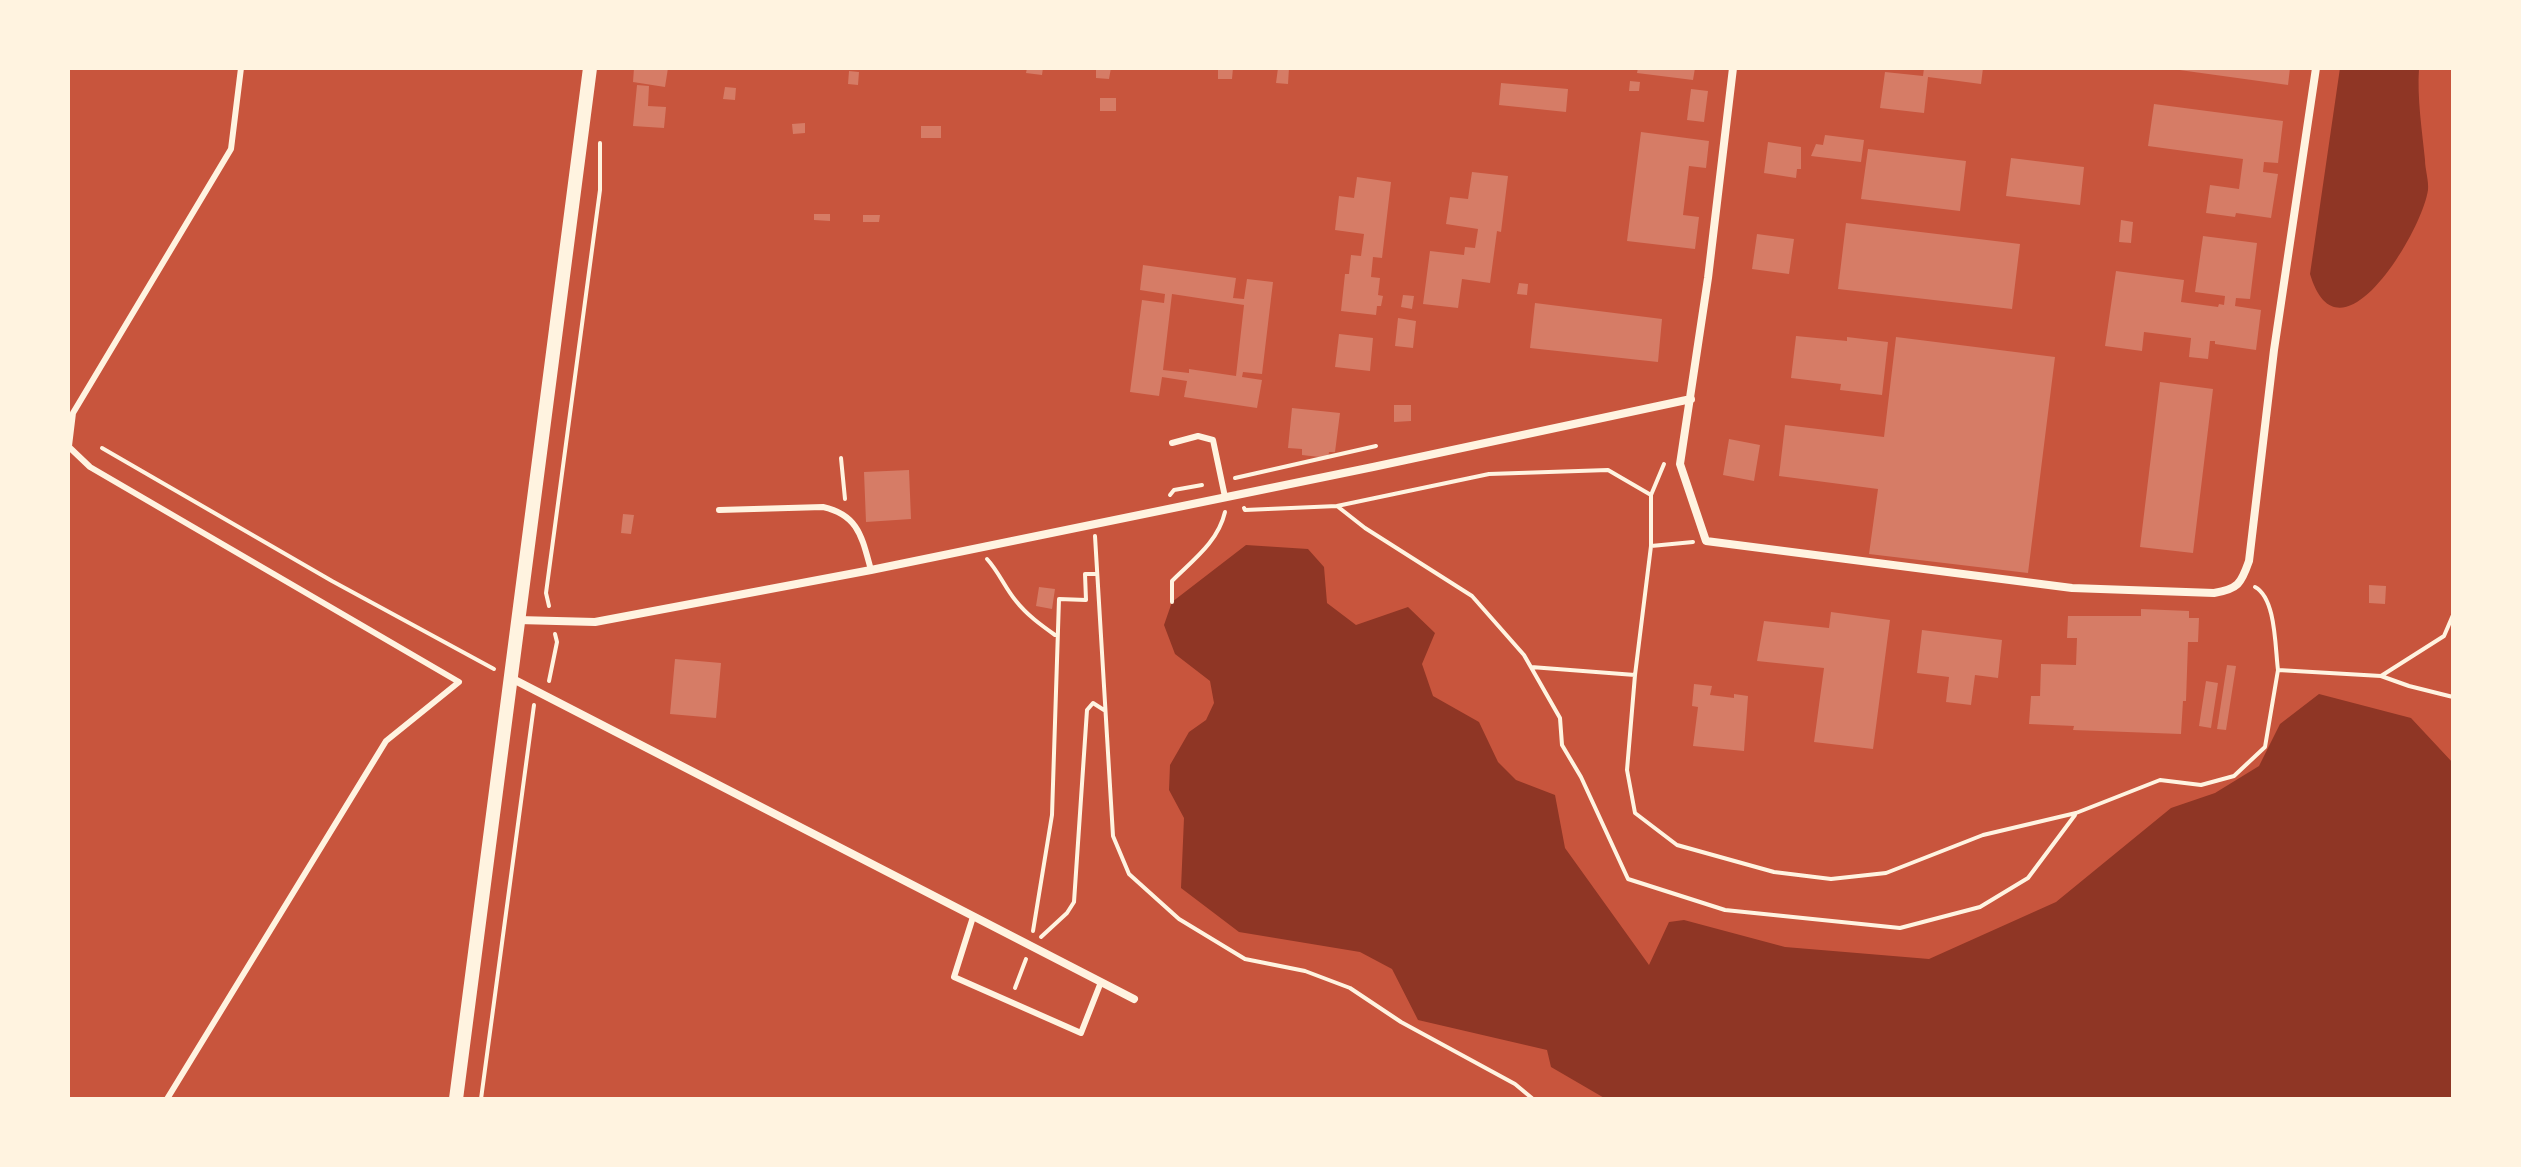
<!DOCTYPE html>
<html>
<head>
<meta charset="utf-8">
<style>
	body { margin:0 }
	#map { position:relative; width:2521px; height:1167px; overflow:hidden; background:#c8553d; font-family:Helvetica,sans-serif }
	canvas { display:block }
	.frame { position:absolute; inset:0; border:70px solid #fff3e0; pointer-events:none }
</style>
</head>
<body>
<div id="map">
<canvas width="2521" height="1167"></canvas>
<div class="frame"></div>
</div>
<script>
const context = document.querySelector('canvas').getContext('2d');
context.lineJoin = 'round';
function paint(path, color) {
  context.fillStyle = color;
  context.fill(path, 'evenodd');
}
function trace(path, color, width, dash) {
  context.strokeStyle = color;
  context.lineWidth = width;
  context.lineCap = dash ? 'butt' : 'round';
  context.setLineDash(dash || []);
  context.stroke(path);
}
paint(new Path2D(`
	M2340,68H2419C2417,99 2422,129 2425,160C2425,169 2429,181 2428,190C2422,232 2339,371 2310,274Z
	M1246,545L1308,549L1324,567L1327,603L1356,625L1408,607L1435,633L1422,664L1433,696L1479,722L1498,762L1516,780L1555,795L1565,848L1649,965L1669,922L1684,920L1785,947L1929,959L2056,902L2171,808L2215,793L2259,766L2280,724L2319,694L2411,718L2453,763V1099H1606L1551,1067L1547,1050L1418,1020L1392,969L1360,952L1239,932L1181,888L1184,818L1169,790L1170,765L1189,732L1206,720L1214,703L1210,681L1175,654L1164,625L1172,602Z`), '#8f3625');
paint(new Path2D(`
	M634,68H668L665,87L633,82Z
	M1027,68H1043L1042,75L1026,73Z
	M1096,68H1111L1109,79L1096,78Z
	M1218,68H1233L1232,79H1218Z
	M1278,68H1289L1288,84L1276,83Z
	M1638,68H1695L1693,80L1637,73Z
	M1924,68H1983L1981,84L1928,77L1924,113L1880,108L1885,72L1923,76Z
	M2165,68H2290L2288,85Z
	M849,71L859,72L858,85L848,84Z
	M1630,81L1640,82L1639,91H1629Z
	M1501,83L1568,89L1566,112L1499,105Z
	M637,85L649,86L648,106L666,107L664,128L633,126Z
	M725,87L736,88L735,100L723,99Z
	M1691,89L1708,91L1704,122L1687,120Z
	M1100,98H1116V111H1100Z
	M2154,104L2283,121L2278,163L2264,162L2263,172L2278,174L2271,218L2236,213L2235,217L2206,213L2210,185L2239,189L2243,159L2148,146Z
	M805,123V133L793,134L792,124Z
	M921,126H941V138H921Z
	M1641,132L1709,141L1706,168L1689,166L1683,215L1699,217L1695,249L1627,241Z
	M1825,135L1864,140L1861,162L1811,156L1816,144L1823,145Z
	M1768,142L1801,147V169H1797L1796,178L1764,173Z
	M1868,149L1966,161L1960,211L1861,199Z
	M2011,158L2084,167L2080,205L2006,196Z
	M1472,172L1508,176L1501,232L1497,231L1490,283L1462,279L1458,308L1423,304L1430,251L1464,255L1465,247L1475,248L1478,229L1446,224L1450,197L1468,199Z
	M1357,177L1391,182L1382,258L1373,257L1371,277L1380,278L1378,295L1383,296L1381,306H1377L1376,315L1341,311L1345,274H1349L1351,255L1361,256L1364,234L1335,230L1339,196L1354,198Z
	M814,214H830V221L814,220Z
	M863,215H880L879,222H863Z
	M2121,220L2133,222L2131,243L2119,242Z
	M1846,223L2020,244L2012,309L1838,289Z
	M1757,234L1794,239L1789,274L1752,269Z
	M2203,236L2257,243L2250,299L2236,298L2235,306L2261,310L2256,350L2215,344V341H2210L2208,359L2189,357L2191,338L2144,332L2142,351L2105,346L2116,271L2184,280L2181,302L2218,307L2219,304L2224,305L2225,296L2195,292Z
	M1143,265L1236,278L1233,298L1244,299L1247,279L1273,282L1262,374L1243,372L1242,377L1262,380L1257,408L1184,397L1187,381L1162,377L1159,396L1130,392L1142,300L1164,303L1165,294L1140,290ZM1172,294L1244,305L1236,376L1189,369V373L1163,370Z
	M1519,283L1528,284L1527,295L1517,294Z
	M1403,295L1414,296L1412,309L1401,307Z
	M1535,303L1662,319L1658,362L1530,348Z
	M1398,318L1416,321L1413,348L1395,346Z
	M1339,334L1373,338L1370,371L1335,367Z
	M1796,336L1847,341V337L1888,342L1882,395L1840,390L1841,384L1791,378Z
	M1896,337L2055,357L2028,573L1869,554L1878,489L1779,476L1785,425L1884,437Z
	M2160,382L2213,389L2193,553L2140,547Z
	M1394,405H1411V421L1394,422Z
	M1292,408L1340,413L1335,452H1329L1328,458L1302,455V449L1288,448Z
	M1729,439L1760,445L1754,481L1723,475Z
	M909,470L911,519L866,522L864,472Z
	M623,514L634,515L631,534L621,533Z
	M2369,585L2386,586L2385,604L2369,603Z
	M1039,587L1055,589L1052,609L1036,606Z
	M2141,609L2189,611V618H2199L2198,642H2188L2186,701H2183L2181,734L2073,730L2074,726L2029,724L2031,696H2040L2041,664L2076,665L2077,638H2067L2068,616H2141Z
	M1831,612L1890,620L1873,749L1814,742L1824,668L1757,661L1764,621L1829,628Z
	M1922,630L2002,640L1998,678L1975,675L1971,705L1946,702L1949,677L1917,673Z
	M675,659L721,663L716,718L670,714Z
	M2227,665L2236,666L2226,730L2217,729Z
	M2206,681L2218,683L2211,728L2199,726Z
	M1694,684L1712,686L1710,695L1734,698V694L1748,696L1744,751L1693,746L1698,707L1692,706Z`), '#d67c66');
trace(new Path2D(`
	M102,448L332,581L494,669
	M841,458L845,499
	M1664,464L1651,495V546L1635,675L1627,770L1635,813L1677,845L1774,872L1831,879L1886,873L1983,835L2076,813L2160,780L2201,785L2234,776L2265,747L2278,670L2381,676L2409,686L2453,697
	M1235,478L1376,446
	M1170,495L1174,490L1202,485
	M1337,506L1489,474L1608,470L1651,495
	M1244,508L1245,510L1337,506L1365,528L1472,596L1524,655L1560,718L1562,745L1581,777L1628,879L1725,910L1900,928L1980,907L2028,878L2075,815
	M1095,536L1113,836L1129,874L1179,919L1245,959L1305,971L1350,988L1401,1022L1515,1084L1533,1099
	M1651,546L1693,542
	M987,559C999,572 1005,588 1016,601C1027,615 1041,625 1055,635
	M2255,587C2276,598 2275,647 2278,670
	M1172,602V581C1193,560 1218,542 1225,512
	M549,606L546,593L600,190V143
	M1531,667L1635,675
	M2381,676L2444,636L2453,615
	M549,681L557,642L555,634
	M1033,931L1052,815L1059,599L1086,600L1085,574H1097
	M1041,937L1067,913L1074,902L1087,710L1093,703L1104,710
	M1015,988L1026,959
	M481,1099L534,705`), '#fff3e0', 4);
trace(new Path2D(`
	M1172,443L1198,436L1213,440L1225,497
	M68,446L90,467L459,682L386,741L167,1099
	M69,446L73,413L231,149L241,68
	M719,510L823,507C859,515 862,538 871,570
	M973,917L954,977L1081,1033L1101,982`), '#fff3e0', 6);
trace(new Path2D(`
	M1733,68L1708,278L1680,464L1706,541L2072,588L2214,593C2238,589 2241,584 2249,561L2274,350L2316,68
	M518,620L595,622L871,570L1373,467L1691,399
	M511,678L1134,999`), '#fff3e0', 8);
trace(new Path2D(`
	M456,1099L590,68`), '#fff3e0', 14);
</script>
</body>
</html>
